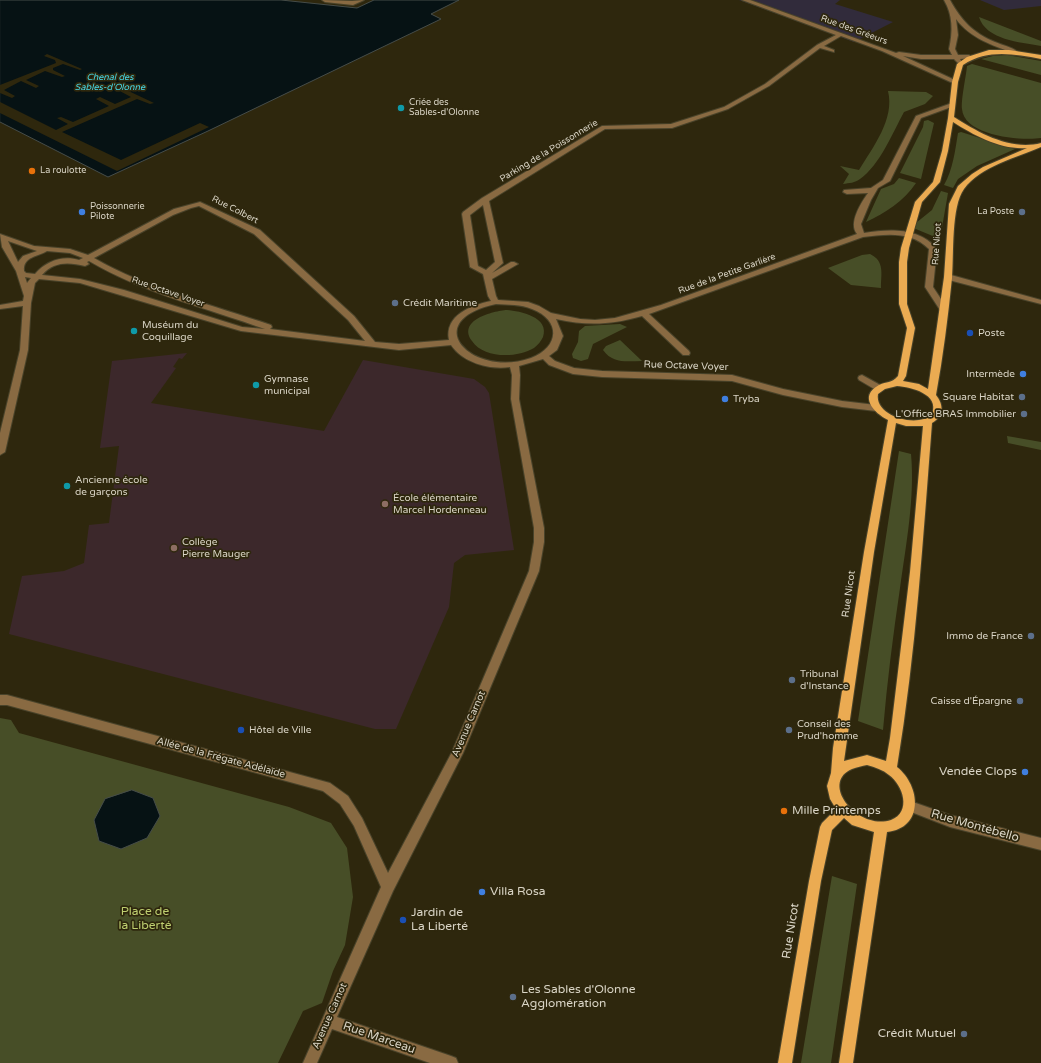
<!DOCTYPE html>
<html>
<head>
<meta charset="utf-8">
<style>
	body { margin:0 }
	canvas { display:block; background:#2e270d }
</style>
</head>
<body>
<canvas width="1041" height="1063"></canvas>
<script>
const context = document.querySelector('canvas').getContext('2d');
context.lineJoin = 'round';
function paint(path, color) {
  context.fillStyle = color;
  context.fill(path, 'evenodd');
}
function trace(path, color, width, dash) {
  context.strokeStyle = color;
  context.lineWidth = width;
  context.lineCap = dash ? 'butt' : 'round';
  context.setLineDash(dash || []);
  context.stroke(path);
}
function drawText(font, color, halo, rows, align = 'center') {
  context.font = font + ' "Varela Round",sans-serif';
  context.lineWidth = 3.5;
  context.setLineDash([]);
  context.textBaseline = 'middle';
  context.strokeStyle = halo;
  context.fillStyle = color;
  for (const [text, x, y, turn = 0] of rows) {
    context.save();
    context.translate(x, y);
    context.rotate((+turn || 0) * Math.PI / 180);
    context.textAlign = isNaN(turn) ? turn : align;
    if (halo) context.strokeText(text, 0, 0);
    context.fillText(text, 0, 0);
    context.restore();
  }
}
paint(new Path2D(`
	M739,0H840L835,4L893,22L854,42Z
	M980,0H1041V6L1004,10Z`), '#312b3b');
paint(new Path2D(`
	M187,353L182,359L179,358L173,367L176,368L151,403L324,431L363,360L474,379L485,387L489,393L514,550L465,555L454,563L449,607L396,729H375L9,634L22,576L64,571L84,563L89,525L109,523L119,446L100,448L112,361Z`), '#3c282b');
paint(new Path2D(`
	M979,17L1041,41V46C1020,42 986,40 979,17Z
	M1007,55L1041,61V75L981,59L993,56Z
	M972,64L1041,83V138C1021,141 964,136 962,109C961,99 966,77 967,66Z
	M888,91L926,92L933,96L925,104L904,112C893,132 880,165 860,179C855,183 849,183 843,184L849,174L840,166L859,170C873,147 895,119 888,91Z
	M928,120L934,123L921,179L900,173L923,127L924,121Z
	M961,132L1015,149L977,166L958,179L953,188L944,185C953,169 955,151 958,133Z
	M899,178L916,183C904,201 885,213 866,222L881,189L894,184Z
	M941,191L948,193L940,239L911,227L932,210Z
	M870,254C885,261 881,274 881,288L851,285L828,268L862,255Z
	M507,310C520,311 550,317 543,337C541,341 538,345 534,348C517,358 484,359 472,341C457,320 493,311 507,310Z
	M620,324L627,327L593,344L588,359L581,361L573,358L572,354L578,342L579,331L585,326Z
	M620,340L642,361C626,361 613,364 603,350L606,346Z
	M1007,436L1041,442V450L1008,443Z
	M899,451L911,454C915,498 906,544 900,588C893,635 887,683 883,730L858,721Z
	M0,718L11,720L19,733L289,807L331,823L347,848L353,897L345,945L333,971L322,1003L303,1011L278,1063H0Z
	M832,876L857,884L831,1063H801Z`), '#474e27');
const water = new Path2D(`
	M0,0H281L357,8L374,0H459L431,14L441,19L208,131L108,177L0,122Z
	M132,790L153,798L160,816L147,838L121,849L99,841L94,820L105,799Z`);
paint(water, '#061214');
trace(water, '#454c49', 1);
paint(new Path2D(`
	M47,54L82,69L80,70L63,64L53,68V70L65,76L62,77L45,71L26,80L39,86L36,88L21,81L4,90L15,96L12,98L0,93V85L56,63L55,60L44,56Z
	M120,87L154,103L150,104L137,99L62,132L121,160L200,123L209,127L117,171L0,113V102L56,130L68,124L57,118L61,117L73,122L109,106L96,99L100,97L115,104L131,97L116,89Z`), '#2e270d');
const minor = new Path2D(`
	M322,0L352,1L364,0L353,5L325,2Z
	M742,0H750L896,53L899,52L921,55H952L949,49C953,32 953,15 944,0H950C961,20 973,33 995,42C1002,45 1012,47 1018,52L1013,53C992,45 970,38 956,19L958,35L955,49L958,55H969L972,57L971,58L960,59L962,62L959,64L954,59H921L903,56L957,81L958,82L955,84L882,51L841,36L824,46L834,50V52L820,48L769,86L728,109L672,128L605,129L489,201L503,263L492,273L511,262H514L518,264L492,279L496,296L498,300L528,302L539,306L551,313L580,319L595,320L615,318L661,305L857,234C848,223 861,203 868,193L847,194L843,192L844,190L871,188L883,180L916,116L952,103L954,104V106L921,118L890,181L878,188L871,200L861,224L864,233C889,229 919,227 937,249L933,287L947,308L946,310H940L925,287L929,249C911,231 887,234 863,237L649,314L689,351L690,353L689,355H683L642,316C610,325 588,326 556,319L563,336L557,350L549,356L555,361L574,368L602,371L732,375L783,389L842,401L876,405L880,408L876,411L842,407L783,395L732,381L602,377L573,374L549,365L543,359L519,366L520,375L519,399L544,528V542L539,571L463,753L393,891L337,1017L451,1056L456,1058L458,1063H430L332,1029L317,1063H303L381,887L354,826L340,804L323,791L7,705H0V695H7L330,783L348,796L362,818L388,873L452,752L529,571L534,542V528L511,399L512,375L510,367C490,370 463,363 451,345L399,350L241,331L80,283L39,279L35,283L31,303L28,350L5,452L0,455V433L20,350L23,306L0,309V305L23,301L24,296L16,271L2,247L0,234L34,246L70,249L88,255L174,209L200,202L260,230L354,316L375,342L399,344L449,340C444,315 472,305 491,301L488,296L483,274L470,267L462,214L463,212L482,198L602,126L671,124L724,107L765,84L817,45L836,35ZM483,205L495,262L486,270L478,266L470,215ZM199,206L254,234L348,320L365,341L270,329L272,327L271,325C212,305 148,289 94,258L173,215L191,208ZM8,241L37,251L23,256L18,262ZM47,251L70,253L83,258L79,260C63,255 46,261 35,274L26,273L24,271C23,256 38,257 47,251ZM89,261C143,293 206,308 265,329L242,327L124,290L80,279L42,275C54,261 69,262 85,266L89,264L87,262ZM25,277L31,278L27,283ZM496,304C508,305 521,304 532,309C561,320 560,347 531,358C472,379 417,321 496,304Z
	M945,275H951L1041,300V304L945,279Z
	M862,375L882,386L883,388L882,390H876L859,380L858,378L859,376Z
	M910,801L950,815L1041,838V850L950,827L906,810L904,806L906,802Z`);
const major = new Path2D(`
	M989,50H1009L1041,55V59C1013,54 988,49 963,65L958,82L954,117C979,133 1011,151 1041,143V147C1016,158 981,166 964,189C951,207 954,254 952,278C948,317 943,357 936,395C944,405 944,416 932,423C923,538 916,653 897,767C921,786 924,828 887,832L853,1063H839L874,832L852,825L844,818L832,830L821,881L792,1063H778L809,881L820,827L822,823L836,809L830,799L827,786L831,773L833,748L864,552L888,420C874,413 858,396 879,385C887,381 891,384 898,376L907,328L899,304V262L901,248L915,202L933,182L942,151L948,118L952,82L957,64L967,57ZM953,122C975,136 1001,150 1027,148L983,167L972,174L958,186L949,204L944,277L928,389L919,384L903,381L906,376L915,328L907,304V262L909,248L922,202L940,182L948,151ZM897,386C911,387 940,394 932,414C918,429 874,416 878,394L885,389ZM896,423L906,426H923L910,572L890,738L886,761L867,755L844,761L874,552ZM867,765C875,767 883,770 889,775C903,785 912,812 891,820C858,831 819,783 852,769C857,767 862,766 867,765Z`);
trace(minor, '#49432a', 2);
trace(major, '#49432a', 2);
paint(minor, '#896a42');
paint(major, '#ebab52');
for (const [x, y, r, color] of [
	[401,108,4,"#0f9aa8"],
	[32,171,4,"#e8710a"],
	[82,212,4,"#3f7fe0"],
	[1022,212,4,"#5c6f8a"],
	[395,303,4,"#5c6f8a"],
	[134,331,4,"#0f9aa8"],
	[970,333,4,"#1a4fb4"],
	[1023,374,4,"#3f7fe0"],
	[256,385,4,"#0f9aa8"],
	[1022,397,4,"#5c6f8a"],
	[725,399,4,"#3f7fe0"],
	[1024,414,4,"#5c6f8a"],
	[67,486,4,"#0f9aa8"],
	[385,504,4,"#8d6e63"],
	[174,548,4,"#8d6e63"],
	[1031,636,4,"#5c6f8a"],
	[792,680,4,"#5c6f8a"],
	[1020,701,4,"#5c6f8a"],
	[241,730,4,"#1a4fb4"],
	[789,730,4,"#5c6f8a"],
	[1025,772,4,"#3f7fe0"],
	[784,811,4,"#e8710a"],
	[482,892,4,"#3f7fe0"],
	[403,920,4,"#1a4fb4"],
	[513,997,4,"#5c6f8a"],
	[964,1034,4,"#5c6f8a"]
]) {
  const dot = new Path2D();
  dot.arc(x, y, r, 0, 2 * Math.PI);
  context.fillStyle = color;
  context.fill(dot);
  trace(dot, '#2e270d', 1.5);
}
drawText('9px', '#d9d4c5', '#2e270d', [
	["Rue des Gréeurs",854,30,20],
	["Parking de la Poissonnerie",549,151,-31],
	["Rue Colbert",235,210,27],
	["Rue Nicot",937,244,-86],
	["Rue de la Petite Garlière",727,274,-20],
	["Rue Octave Voyer",168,292,19]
]);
drawText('italic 9px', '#46d9e8', '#2e270d', [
	["Chenal des",110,78],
	["Sables-d'Olonne",110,88]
]);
drawText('9px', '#d9d4c5', '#2e270d', [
	["Criée des",409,103],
	["Sables-d'Olonne",409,113],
	["La roulotte",40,171],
	["Poissonnerie",90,207],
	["Pilote",90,217],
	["La Poste",1014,212,"right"]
], 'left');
drawText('10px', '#d9d4c5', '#2e270d', [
	["Crédit Maritime",403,303],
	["Muséum du",142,325],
	["Coquillage",142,337],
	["Poste",978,333],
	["Intermède",1015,374,"right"],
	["Gymnase",264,379],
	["municipal",264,391],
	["Square Habitat",1014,397,"right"],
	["Tryba",733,399],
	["L'Office BRAS Immobilier",1016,414,"right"],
	["Ancienne école",75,480],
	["de garçons",75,492],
	["École élémentaire",393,498],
	["Marcel Hordenneau",393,510],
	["Collège",182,542],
	["Pierre Mauger",182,554],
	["Immo de France",1023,636,"right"],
	["Tribunal",800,674],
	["d'Instance",800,686],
	["Caisse d'Épargne",1012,701,"right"],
	["Conseil des",797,724],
	["Prud'homme",797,736],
	["Hôtel de Ville",249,730]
], 'left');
drawText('10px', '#d9d4c5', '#2e270d', [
	["Rue Octave Voyer",686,366,2],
	["Rue Nicot",849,594,-82],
	["Avenue Carnot",469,724,-67],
	["Allée de la Frégate Adélaïde",221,758,15],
	["Avenue Carnot",330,1016,-66]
]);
drawText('12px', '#d9d4c5', '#2e270d', [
	["Vendée Clops",1017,772,"right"],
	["Mille Printemps",792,811],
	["Villa Rosa",490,892],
	["Jardin de",411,913],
	["La Liberté",411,927],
	["Les Sables d'Olonne",521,990],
	["Agglomération",521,1004],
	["Crédit Mutuel",956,1034,"right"]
], 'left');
drawText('12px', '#d9d4c5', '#2e270d', [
	["Rue Montébello",975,826,16],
	["Rue Nicot",791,931,-81],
	["Rue Marceau",379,1038,19]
]);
drawText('12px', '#becf70', '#2e270d', [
	["Place de",145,912],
	["la Liberté",145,926]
]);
</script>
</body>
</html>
